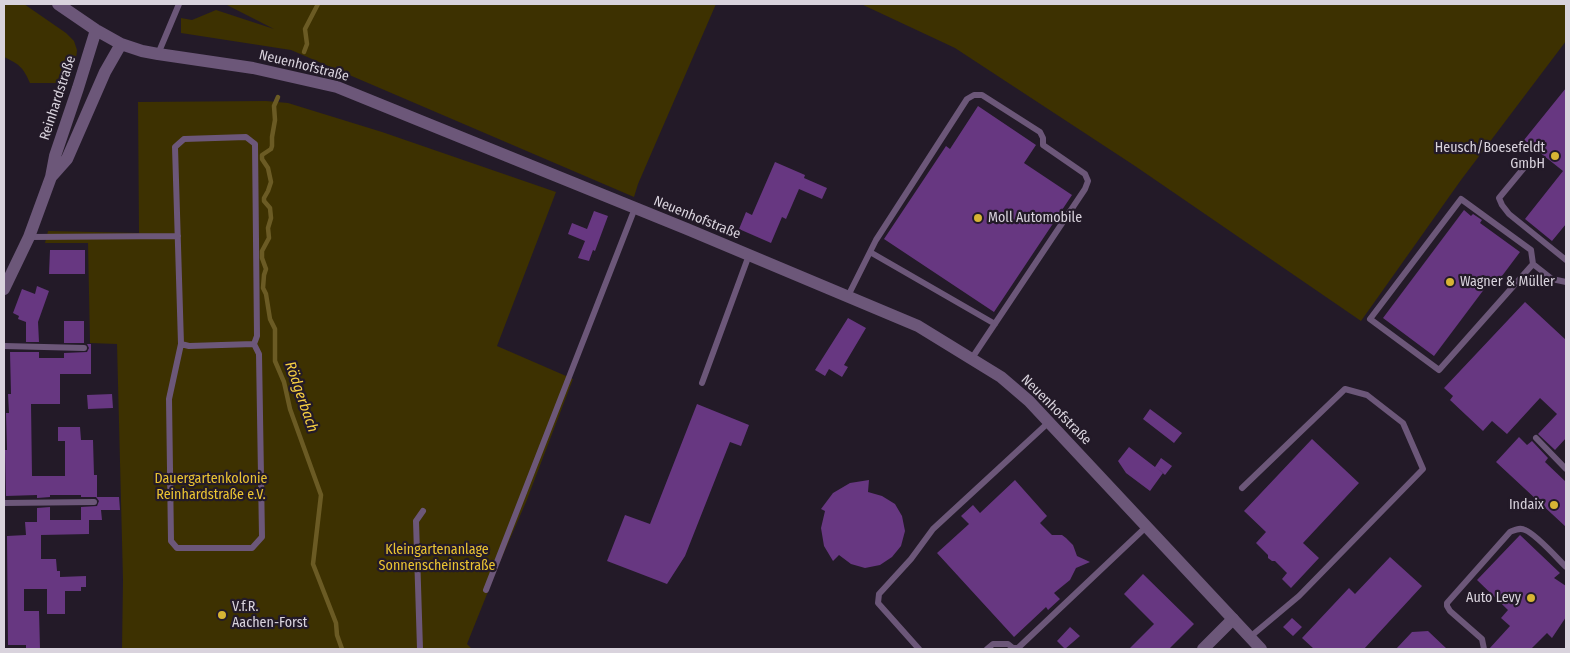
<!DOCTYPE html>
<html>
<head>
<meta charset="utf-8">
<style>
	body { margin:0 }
	#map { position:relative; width:1570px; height:653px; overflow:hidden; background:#231a28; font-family:"Fira Sans Condensed",sans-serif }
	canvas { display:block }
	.frame { position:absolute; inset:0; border:5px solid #d9d3dd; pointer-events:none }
</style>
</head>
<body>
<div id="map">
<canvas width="1570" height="653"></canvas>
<div class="frame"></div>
</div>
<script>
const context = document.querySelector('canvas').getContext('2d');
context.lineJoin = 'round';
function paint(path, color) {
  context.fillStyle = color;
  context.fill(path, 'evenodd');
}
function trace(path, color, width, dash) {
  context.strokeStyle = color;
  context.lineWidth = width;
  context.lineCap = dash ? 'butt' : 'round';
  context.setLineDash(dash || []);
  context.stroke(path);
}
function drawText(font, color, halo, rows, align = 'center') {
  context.font = font + ' "Fira Sans Condensed",sans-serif';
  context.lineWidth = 4.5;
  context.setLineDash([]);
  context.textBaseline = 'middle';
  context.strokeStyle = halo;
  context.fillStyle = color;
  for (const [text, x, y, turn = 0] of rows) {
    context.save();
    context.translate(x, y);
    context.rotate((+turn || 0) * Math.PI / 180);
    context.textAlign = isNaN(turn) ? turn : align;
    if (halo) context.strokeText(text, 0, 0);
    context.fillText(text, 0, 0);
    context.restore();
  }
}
paint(new Path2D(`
	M4,4H24L66,33L74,41L77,50L76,59L69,83H30C23,67 19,64 4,57Z
	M225,4H716L638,184L634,197L291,50L181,33V18L192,20L216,10L274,29Z
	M861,4H1566V41L1461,180L1361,321L1135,166L955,48Z
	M266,101L288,103L382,132L556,192L497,346L573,379L526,502L499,564L467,644L472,649H122L123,580L117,344L90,343L88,243H45L48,231L139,233L138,102Z`), '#3d3101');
trace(new Path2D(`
	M304,52L307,44L305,29L318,4
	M278,97L274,106L275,120L272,137V146L271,149L262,155V159L268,168L271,182L268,191L264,198V201L270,208L271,218L268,228L269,238L262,251V258L266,269L264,275L263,288L266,294L270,319L275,329V361L284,382L290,409L321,495L313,564L336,623L337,635L342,649`), '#6b5b24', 4.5);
paint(new Path2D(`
	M1566,88V224L1552,241L1525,219L1563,171L1524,140Z
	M978,106L1036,145L1024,163L1072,195L994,312L884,239L946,146L950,149Z
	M775,162L805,175L804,178L827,188L822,199L799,189L786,219L782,217L771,243L739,229L746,212L752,215Z
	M1464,210L1471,216L1473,214L1482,220L1480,223L1520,252L1496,284L1491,280L1434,356L1383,318Z
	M594,211L608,216L595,251L593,250L589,261L578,258L585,241L568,234L572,223L587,229Z
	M50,250H85V274H49Z
	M37,286L49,291L38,322L39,342H26V322L18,319L19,316L13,313L22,289L35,294Z
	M1525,302L1566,340V438L1555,450L1538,434L1557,414L1540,398L1507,434L1492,421L1483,431L1450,400L1453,396L1444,388Z
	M848,318L866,328L844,365L848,367L842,377L829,369L825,376L815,370Z
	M64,321H84V343H64Z
	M87,344H91V374H60V404H31L32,476H65V441H58V427H80L81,440H93L94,475H97V497H119L120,510H101L102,520H81V507L97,506L99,501L96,497H81V495H50V497L37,498V495L6,496L5,450H7L6,413H9L8,394H11L10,352H39V358H64V353L87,352L89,348Z
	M112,394L113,408L88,409L87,395Z
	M697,404L749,425L741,446L730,442L685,556L667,584L607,561L625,515L650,524Z
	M1150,409L1182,433L1174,443L1143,419Z
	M1519,437L1527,445L1532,441L1548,458L1545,462L1566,482V527L1496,462Z
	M1312,439L1359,483L1303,543L1319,558L1291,588L1282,579L1287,573L1275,561H1272L1268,558V555L1256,543L1266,532L1244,511Z
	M1129,447L1155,467L1161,458L1172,466L1165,475L1157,468L1163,473L1150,491L1126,473L1118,461Z
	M869,480L868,492L882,496L895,504L902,516L905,531L901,546L892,557L880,565L865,568L851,564L839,555L833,561L824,546L821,528L825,511L821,509L833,493L850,483Z
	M1015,480L1047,516L1040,523L1052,535H1062L1066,538L1073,545L1077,556L1090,562L1076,568L1070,580L1054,593L1060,599L1048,610L1046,607L1014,637L937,553L969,524L961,516L973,505L980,513Z
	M50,507V520H89V534L41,535V559H56L57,571H60V577L86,576V587H81V591H65V614H47V589H24V611H39L40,649H26V645H8L7,536L26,535L25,522H37V508Z
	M1520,535L1560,573L1554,578L1566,586V617L1552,638L1547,633L1531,649H1489L1510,626L1501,618L1508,610L1477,580Z
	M1390,557L1422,586L1364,649H1314L1302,638L1349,588L1355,594Z
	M1143,574L1194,624L1169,649H1129L1154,624L1124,594Z
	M1292,618L1302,627L1293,636L1283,627Z
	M1070,627L1080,636L1065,649L1057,641Z
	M1428,631L1447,649H1396L1412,632Z`), '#673781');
trace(new Path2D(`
	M158,54L179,4
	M246,137L255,144L257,336L254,344L259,354L262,537L252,548H177L171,541L169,399L181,344L175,147L184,139Z
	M1523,169L1499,198L1502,205L1509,214L1566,260
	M29,237L178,236
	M870,252L995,324
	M1533,264L1531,250L1461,199L1370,319L1439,370L1533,264L1552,279L1566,282
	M848,296L876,240L967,99L974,95H982L1040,132L1043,138V145L1085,174L1088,181L1085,189L972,358
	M181,344L189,346L254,344
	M4,346L84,348
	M702,383L749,255
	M1536,438L1566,469
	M1242,488L1345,389L1367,395L1403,423L1423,469L1299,596L1250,637
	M4,503L94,502
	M486,590L635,208
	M420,649L416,521L423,511
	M919,649L878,603L879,594L911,559L933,529L1049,422
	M987,649L993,644H1008L1013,648H1018L1146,527
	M1484,649L1482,639L1450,611L1447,606V603L1510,532C1515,530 1520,527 1525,530C1536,534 1557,558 1566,567`), '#6c5779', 6);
trace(new Path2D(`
	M1203,649L1233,619`), '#6c5779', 12);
trace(new Path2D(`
	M58,4L96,30L121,44L142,51L158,54L253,68L337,87L687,229L918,326L1001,377L1029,401L1261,649
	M51,177L67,159L105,72L121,44
	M4,289L29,237L51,177L55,156L78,88L96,30`), '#6c5779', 12);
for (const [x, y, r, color] of [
	[1555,156,5,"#d7b434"],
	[978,218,5,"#d7b434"],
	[1450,282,5,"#d7b434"],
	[1554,505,5,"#d7b434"],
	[1531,598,5,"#d7b434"],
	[222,615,5,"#d7b434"]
]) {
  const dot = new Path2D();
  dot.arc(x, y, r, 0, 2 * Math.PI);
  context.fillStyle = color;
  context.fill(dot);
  trace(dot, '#231a28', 2);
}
drawText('14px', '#d9d3dd', '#231a28', [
	["Neuenhofstraße",304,66,14],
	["Reinhardstraße",58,98,-72],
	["Neuenhofstraße",697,218,22],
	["Neuenhofstraße",1056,410,45]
]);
drawText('14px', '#d9d3dd', '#231a28', [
	["Heusch/Boesefeldt",1545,148],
	["GmbH",1545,164],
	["Moll Automobile",988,218,"left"],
	["Wagner & Müller",1460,282,"left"],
	["Indaix",1544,505],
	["Auto Levy",1521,598],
	["V.f.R.",232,607,"left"],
	["Aachen-Forst",232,623,"left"]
], 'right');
drawText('14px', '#ebc432', '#231a28', [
	["Dauergartenkolonie",211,479],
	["Reinhardstraße e.V.",211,495],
	["Kleingartenanlage",437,550],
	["Sonnenscheinstraße",437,566]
]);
drawText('italic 15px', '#f7cf42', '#231a28', [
	["Rödgerbach",301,397,71]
]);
</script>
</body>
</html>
